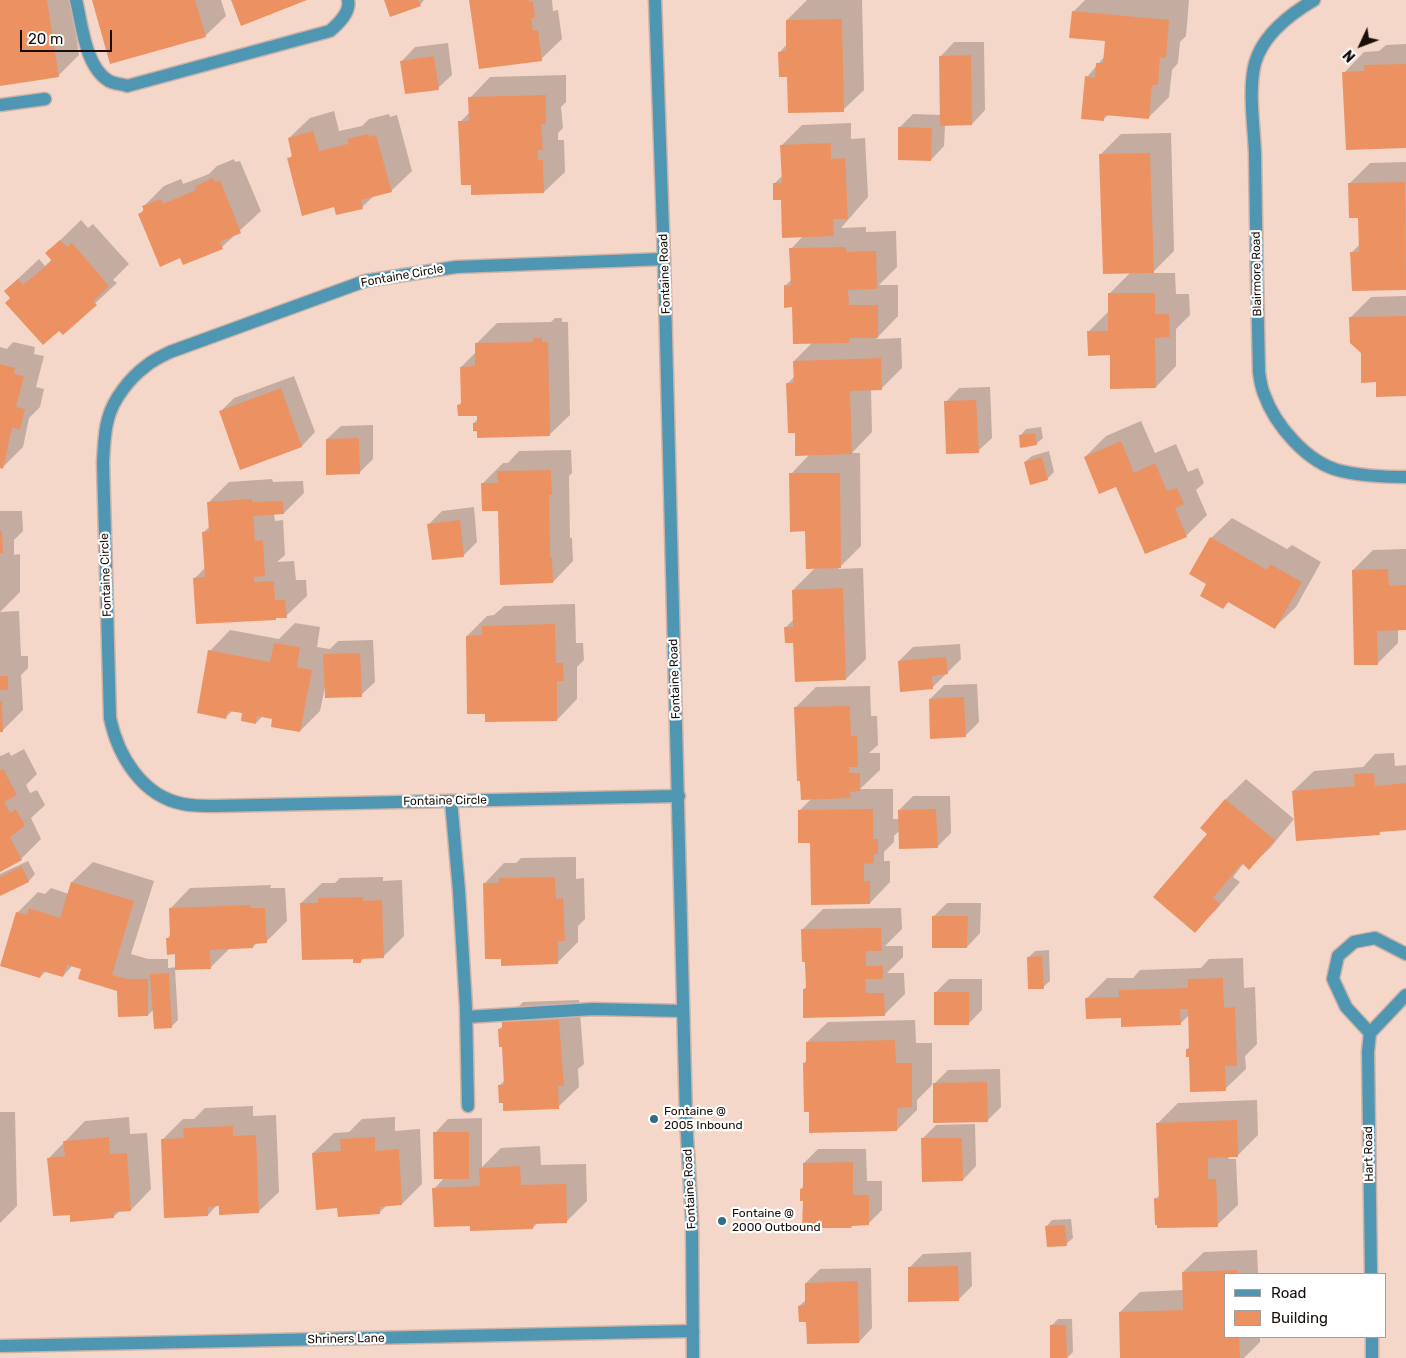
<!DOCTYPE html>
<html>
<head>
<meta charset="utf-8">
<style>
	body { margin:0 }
	#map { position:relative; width:1406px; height:1358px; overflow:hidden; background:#f5d7c9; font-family:Rubik,sans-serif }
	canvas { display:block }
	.legend { position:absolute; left:1224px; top:1273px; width:162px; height:65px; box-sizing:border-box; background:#fff; border:1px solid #a39f9d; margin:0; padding:6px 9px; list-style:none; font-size:15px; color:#190f0a }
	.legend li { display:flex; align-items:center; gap:10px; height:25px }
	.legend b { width:25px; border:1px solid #a39f9d }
	.north { position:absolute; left:1336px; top:20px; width:50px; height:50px; -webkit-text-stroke:4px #fff; paint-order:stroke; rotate:227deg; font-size:14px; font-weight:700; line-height:20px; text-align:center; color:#190f0a }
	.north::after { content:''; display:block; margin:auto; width:18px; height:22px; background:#190f0a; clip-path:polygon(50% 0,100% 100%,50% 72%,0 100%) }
	.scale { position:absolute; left:20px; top:30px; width:92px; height:22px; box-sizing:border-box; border:2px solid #190f0a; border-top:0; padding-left:6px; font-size:15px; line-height:18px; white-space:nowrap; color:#190f0a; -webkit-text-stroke:4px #fff; paint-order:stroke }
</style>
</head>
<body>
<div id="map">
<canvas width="1406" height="1358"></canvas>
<ul class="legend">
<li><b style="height:6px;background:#4f96b3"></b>Road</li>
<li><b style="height:14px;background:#ec9162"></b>Building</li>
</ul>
<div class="north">N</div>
<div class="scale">20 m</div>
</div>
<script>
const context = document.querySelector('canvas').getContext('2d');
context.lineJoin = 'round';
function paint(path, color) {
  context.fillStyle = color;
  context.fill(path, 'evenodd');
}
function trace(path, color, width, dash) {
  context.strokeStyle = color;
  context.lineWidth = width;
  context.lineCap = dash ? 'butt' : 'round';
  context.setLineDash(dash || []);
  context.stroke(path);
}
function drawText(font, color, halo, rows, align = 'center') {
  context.font = font + ' Rubik,sans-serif';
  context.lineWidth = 4.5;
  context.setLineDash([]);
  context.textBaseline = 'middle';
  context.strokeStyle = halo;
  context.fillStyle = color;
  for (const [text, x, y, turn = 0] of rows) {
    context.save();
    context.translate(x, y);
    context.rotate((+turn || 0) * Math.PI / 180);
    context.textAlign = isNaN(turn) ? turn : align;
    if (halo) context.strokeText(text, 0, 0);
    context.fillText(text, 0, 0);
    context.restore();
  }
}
paint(new Path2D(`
	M0,0H71L79,55L58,76L0,84Z
	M94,0H221L226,16L205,36Z
	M385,0H424L420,5Z
	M471,0H552L553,11L558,10L562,39L541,59Z
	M807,0H862L864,90L843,110L788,76L780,52L787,44V20Z
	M1085,0H1189L1186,36L1180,42L1178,63L1172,70L1169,97L1149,117L1109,114L1103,120L1087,77L1105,56L1106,40L1073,12Z
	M954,42H984L985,110L972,124L945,125L944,146L931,160L899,128L913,114L942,115L941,56Z
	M448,43L452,75L438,88L402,61L415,47Z
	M1406,44V147L1344,73L1364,52L1379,51L1386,45Z
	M566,75V102L561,107L563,128L558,133V140H564L565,172L544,192L472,194V183L460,122L470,112V98L490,77Z
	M334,111L339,131L362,126L369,119L389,114L390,117L397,115L412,171L391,191L374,196L362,207L334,206L289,159L293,154L289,138L310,118Z
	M851,123V139L865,138L868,197L841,228L866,227V232L896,231L897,267L879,285H898V316L876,339L901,338L902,368L881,389H871L872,432L852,453H860L861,546L838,569L863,568L866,659L846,679L795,641L785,628L794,619L793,590L816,567L791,474L810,454L796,432L787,384L795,376L794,361L812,343L785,286L792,279L791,249L803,236L774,184L783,175L781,146L802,125Z
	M1171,133L1174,251L1152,273H1175L1176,294H1189L1190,315L1176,329V366L1156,387L1111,354L1088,332L1109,311V294L1131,272L1100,155L1121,134Z
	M234,159L235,162L240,161L261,211L222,247L181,257L140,214L144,209L143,207L164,186L181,179L183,184L209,174L217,166Z
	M1406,162V289L1353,290L1351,253L1360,244L1359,217L1349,184L1370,163Z
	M81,220L88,228L93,224L129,264L113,280L117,283L63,333L11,298L5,291L39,259L45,266L52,259L47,253Z
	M1406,296V395L1377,381L1362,353L1350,318L1371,297Z
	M555,318H562V322H568L570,415L549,435L478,429L474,423L478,419V414L459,405L462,402L461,367L476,352V344L497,323L551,322Z
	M13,342L35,347L34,354L44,356L36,387L44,389L40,407L29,418L23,447L2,468L0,467V347L7,349Z
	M294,376L315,432L302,446L241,468L220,412L234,398Z
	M990,387L992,438L978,451L946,402L959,388Z
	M1141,421L1155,453L1176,444L1188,472L1198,468L1204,483L1196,490L1207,515L1186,536L1117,485L1085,457L1106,436Z
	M373,425V459L359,473L327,439L341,426Z
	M1041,427L1043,438L1036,444L1020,436L1026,429Z
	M571,450L572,473L569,476L570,538H572L573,561L553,582L482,484L503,463H508L519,451Z
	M1049,451L1054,472L1047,479L1025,462L1032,456Z
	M272,479L273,482L303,481L304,493L284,513L274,514L275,521L283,520L285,555L277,562L294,561L296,580H306L307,596L286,616L277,617L275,619L195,578L205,568L204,532L210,526L209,502L229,482Z
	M474,507L477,542L464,555L429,524L442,511Z
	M0,511H22L23,531L14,540V555L20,554V592L0,612L19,611L21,656H28V668L21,675L23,710L2,731H0Z
	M1232,518L1287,549L1292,545L1321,562L1296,607L1275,627L1229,601L1223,608L1208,584L1211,538Z
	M1406,549V629H1398V643L1377,664L1353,570L1373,550Z
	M575,604L576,643H583L584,660L577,667V699L557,720L486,712L467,636L487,616L494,615L504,606Z
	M295,623L320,627L317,647L330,649L338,641L373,640L375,682L361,695L325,687L320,711L300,731L273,718L263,716L256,723L244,712L233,710L226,717L210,651L230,630L279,639Z
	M960,644L961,659L932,688L899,661L913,647Z
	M977,684L979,722L965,736L930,699L944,685Z
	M870,686L871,716H877L878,745L869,753H880V770L860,789H893V819H900L899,810L913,796H950L951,833L937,847L900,830L894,836V842L884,852V861H890V882L870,903L812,842L799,811L812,798L795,708L816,687Z
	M24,749L37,774L26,785L30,793L37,790L45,805L31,818L41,839L21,859L0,870V755L1,756L9,752L11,756Z
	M1394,753L1395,766L1406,765V829L1382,830L1379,834L1293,791L1314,771L1363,767L1375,754Z
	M1246,779L1294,819L1270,848L1249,868L1244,863L1233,877L1240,882L1215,911L1195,931L1209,834L1202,828L1226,799Z
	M576,857V879L584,878L585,919L578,926V942L558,962L484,884L504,863H516L521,858Z
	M28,861L35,874L29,881L0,894V874Z
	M93,862L154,881L131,954L148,959H168V968L177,967L176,953L167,939L171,934L170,909L190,888L271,885L270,888H285L287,921L266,942H258L253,947L230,948L210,968L175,969L178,1020L171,1027L154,1009L148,1015L118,990L83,968L73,965L63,976L46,971L40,977L17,913L38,892L45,894L51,888L69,894L72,882Z
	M383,877V881L402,880L404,936L383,957L364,958L360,962L354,958L301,903L322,883H335L340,878Z
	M947,903H981L980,933L967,947L933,917Z
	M901,908L902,929L885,946H903V957L887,973H904L905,994L884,1015L804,989L807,986L802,930L823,909Z
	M1049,950L1050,981L1043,987L1028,958L1035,951Z
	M1243,958L1244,988L1255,987L1257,1044L1245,1056L1246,1069L1225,1089L1190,1056L1187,1049L1190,1046L1189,1015L1180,1024L1122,1016L1086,999L1107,978H1133L1140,970L1201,968L1209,959Z
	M949,979H982V1010L969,1023L935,993Z
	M579,1000L584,1064L578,1069L579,1087L558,1107L500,1085L505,1080L503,1046L499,1029L503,1026V1023L523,1002Z
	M915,1020L916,1043H932V1085L917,1100V1110L897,1130L810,1111L804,1063L807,1060V1042L828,1022Z
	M1000,1069L1001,1107L987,1121L934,1084L948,1070Z
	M1257,1100L1258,1135L1237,1156H1228L1229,1159H1236L1238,1205L1217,1225L1155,1199L1160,1195L1158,1123L1178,1103Z
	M253,1106V1116L276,1115L279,1192L258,1212L217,1205L208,1215L162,1140L183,1119H194L205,1108Z
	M0,1112H15L17,1206L0,1223Z
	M129,1117L130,1134L147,1133L151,1189L131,1210L120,1211L113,1217L71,1213L49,1158L85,1121Z
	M395,1117V1131L420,1129L422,1184L402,1204L387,1205L379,1213L339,1207L313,1153L334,1133L349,1132L362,1119Z
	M482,1118V1167L501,1148L540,1146L541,1165L586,1164L587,1201L567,1221L538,1222L533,1228L471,1224L434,1189L444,1178L435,1133L448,1119Z
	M975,1124L976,1166L963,1180L922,1139L936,1125Z
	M818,1149H866L867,1181H882V1210L868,1224L853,1225L804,1200L801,1189L804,1186V1163Z
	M1071,1219L1073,1238L1066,1244L1046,1227L1052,1220Z
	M1257,1250L1258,1274H1225V1337H1260V1342L1244,1358H1121L1120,1312L1140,1292L1184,1290L1183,1272L1204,1252Z
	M971,1252L972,1286L958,1300L909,1268L923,1254Z
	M871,1268L872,1328L859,1342L807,1321L799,1306L806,1300V1283L820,1269Z
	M1058,1319H1072L1073,1352L1067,1358H1051V1326Z`), '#0003');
paint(new Path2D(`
	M0,0H47L59,77L0,86Z
	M92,0H195L206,37L110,64Z
	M231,0H307L241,26Z
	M384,0H418L421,6L390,17Z
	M469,0H529V2L533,1L535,17L531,18L533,31L538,30L542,61L479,69Z
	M1072,11L1169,20L1166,58L1160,57L1158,85H1152L1149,119L1104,115V121L1081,119L1085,76L1095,78L1096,63H1103L1105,41L1069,38Z
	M842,19L844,112L788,113L787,77H779L778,52L786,51V20Z
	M971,55L972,125L940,126L939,56Z
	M434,56L439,90L405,94L400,61Z
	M1406,64V148L1346,150L1342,72L1364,71V65Z
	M546,95V124H541L543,150H538V160H543L544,193L471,195V185H461L458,121H469L468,97Z
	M898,127L932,128L931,161L898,160Z
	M313,131L319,151L348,144L347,139L368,134L369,137L376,135L392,192L361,200L363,209L336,215L334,207L302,216L287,158L292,157L288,138Z
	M831,143V159L845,158L848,219H833L834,236L782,238L781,200H773V183H782L780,145Z
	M1150,153L1154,273L1103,274L1099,154Z
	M213,178L215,182L220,180L241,233L220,242L223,249L183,265L180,258L160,267L138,214L144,211L142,206L161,199L163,204L196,190L195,186Z
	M1405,182L1406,290L1352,291L1350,252H1359L1358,218H1349L1348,183Z
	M60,240L67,247L72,243L109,286L93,301L97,305L63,335L59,331L43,345L5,303L10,298L4,291L18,279L23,285L52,261L45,253Z
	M846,247V252L876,251L877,289L848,290L849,305H878V338H849V343L793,344L792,307L784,308V285L791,286L789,248Z
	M1108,293H1155V314H1169L1170,337L1155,338L1156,388L1110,389V355L1088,356L1087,331H1108Z
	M1406,316V396L1376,397V382L1361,383V353L1350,343L1349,317Z
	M533,338H542V342H548L550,436L477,438V431H473V423H477V416H458L457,405L461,404L460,367L475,366V343L533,342Z
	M881,358L882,390L850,391L852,454L795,456V433H788L786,383H794L793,361Z
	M0,364L15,368L14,374L24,376L16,407L25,409L20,429L12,428L3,469L0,468Z
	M281,388L302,447L240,470L219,411Z
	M976,400L979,453L946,454L944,401Z
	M1035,433L1037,445L1020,448L1019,435Z
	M359,438L360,474L326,475V439Z
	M1121,441L1134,473L1155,463L1167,491L1177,488L1184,504L1175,508L1187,537L1145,554L1116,487L1099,494L1084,457Z
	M1042,457L1048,480L1030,485L1024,462Z
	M551,470L552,495H549L550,558L552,557L553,583L500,585L498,511H482L481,483H498L497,471Z
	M789,473H840L841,568L806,569L805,531L790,532Z
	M252,499V502L283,501L284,514L253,516L255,541L263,540L265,576L254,577V582L274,581L275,600H285L287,618H276V620L196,624L193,578L205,577L202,532L209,531L207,502Z
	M460,520L464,557L432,560L427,524Z
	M0,531H2L3,553H0Z
	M1210,537L1267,570L1270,564L1302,582L1275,629L1228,602L1223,609L1200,596L1206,584L1189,574Z
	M1388,569L1389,586L1406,585V630L1377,631L1378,665H1354L1352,570Z
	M843,588L846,680L795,682L793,643H785L784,627H793L792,590Z
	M555,624L556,663H563L564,681H557V721L485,722V714H467L466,636L482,635V626Z
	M274,643L300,647L297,667L312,670L300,732L271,727L272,719L257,716L256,724L241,721L242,713L228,711L226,719L197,713L208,650L270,662Z
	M360,653L362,697L325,698L323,654Z
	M946,657L948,674L932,676L933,689L900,692L898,661Z
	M0,676H8V690H0Z
	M964,697L966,737L930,739L929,699Z
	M0,701H2L3,732H0Z
	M850,706L851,736H857L858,767H849V773H860V791L850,792L851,798L801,800L800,781H797L794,707Z
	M3,769L17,795L4,802L10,813L16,809L25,826L10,837L22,860L0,872V770Z
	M1374,773L1375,786L1406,783V830L1379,832L1380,835L1296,841L1292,791L1355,786L1354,774Z
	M1225,799L1275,840L1249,870L1242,863L1213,898L1220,904L1195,933L1153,897L1207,834L1200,828Z
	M873,809V839H878V854H874V863L864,864V881H870V904L811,905L810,843H798V810Z
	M936,809L938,848L899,849L898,810Z
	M22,866L29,882L0,896V877Z
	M555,877L556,899L563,898L565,941H558V964L501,966V959H485L483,883H499V878Z
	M71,882L134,901L112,975L127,979H148V1016L118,1017L117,991L78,979L81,969L67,965L63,977L42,971L40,978L0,966L16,912L27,915L29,908L60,918Z
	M363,897V901L382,900L384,958L361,959V963H353V959L302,960L300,903H318V898Z
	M251,905L250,908H265L267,943L253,944V948L210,950L211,969L175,970V954L167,955L166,938H170L169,908Z
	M932,916H968L967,948H932Z
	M881,928L882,951H866V966H883V979H865L866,993H884L885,1016L803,1018V989H806L805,962H802L801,929Z
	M1042,956L1044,989H1028L1027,957Z
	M169,973L172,1028L154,1029L150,974Z
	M1223,978L1224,1008L1235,1007L1237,1066H1225L1226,1091L1190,1092L1189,1057H1186V1049H1189L1188,1009H1180L1181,1025L1121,1027V1018L1086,1019L1085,998L1119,997V990L1188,988V979Z
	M934,992H969V1025H934Z
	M559,1020L564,1086H558L559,1109L503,1111V1103H499L498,1085H504L502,1047H499L498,1029H502V1022Z
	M895,1040L896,1063H912V1107L897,1108V1131L809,1133V1112H804L803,1063H806V1042Z
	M987,1082L988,1122L933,1123V1083Z
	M1237,1120L1238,1157L1208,1158V1179H1216L1218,1227L1157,1228V1225H1155L1154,1198L1159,1199L1156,1123Z
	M233,1126V1136L256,1135L259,1213L219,1215V1206L208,1207V1216L164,1218L161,1139L184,1138L183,1128Z
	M433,1132H469V1179H434Z
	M109,1137L110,1154L127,1153L131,1211L114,1212V1218L70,1222V1215L53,1216L47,1158L65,1156L63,1141Z
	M375,1137V1151L399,1149L402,1205L379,1207L380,1214L338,1217L337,1208L316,1210L312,1153L341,1151L340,1139Z
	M921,1138H962L963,1181L922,1182Z
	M853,1162V1195H869V1225L852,1226L851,1228H802L803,1201H800V1189L803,1188V1163Z
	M520,1166L521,1185L566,1184L567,1223L533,1224V1229L470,1231V1226L434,1227L432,1188L480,1186L479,1168Z
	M1065,1225L1067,1246L1047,1247L1045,1226Z
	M958,1266L959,1301L908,1302V1267Z
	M1237,1270V1274H1225V1337H1239L1240,1358H1120L1119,1312L1183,1310L1182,1272Z
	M858,1281L859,1343L807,1344L806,1322H799L798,1306L805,1305V1283Z
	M1050,1325H1066L1067,1358H1050Z`), '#ec9162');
const service = new Path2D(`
	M76,0C82,24 85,67 109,81C114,84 122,84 127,86L330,31C338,24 351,12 348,0
	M0,105L45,99
	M451,801L459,891L466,1008L468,1106
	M466,1017L593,1009L683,1011`);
const minor = new Path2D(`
	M1314,0C1290,14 1263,35 1255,63C1248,90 1254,126 1255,154C1256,227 1257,299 1259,372C1260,379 1261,387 1264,394C1275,425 1307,463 1341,471C1362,476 1384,477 1406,477
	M664,259L456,267L365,281L170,352C162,356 153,360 146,366C130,378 113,399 108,419C104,433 104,448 103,462L110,718C118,756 142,796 183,804C193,806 204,806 214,806L679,796
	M1370,1033L1346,1007L1333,979L1338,956L1354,942L1375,938L1406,954
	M1371,1274L1368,1052L1370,1033L1406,995
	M1372,1337V1358
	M0,1346L693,1331`);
const tertiary = new Path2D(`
	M655,0L664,259L686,1118L692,1221L693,1358`);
trace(service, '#cdb3a7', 15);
trace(minor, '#cdb3a7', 15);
trace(tertiary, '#cdb3a7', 15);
trace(service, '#4f96b3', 12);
trace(minor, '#4f96b3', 12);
trace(tertiary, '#4f96b3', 12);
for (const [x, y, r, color] of [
	[654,1119,5,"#316d85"],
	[722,1221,5,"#316d85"]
]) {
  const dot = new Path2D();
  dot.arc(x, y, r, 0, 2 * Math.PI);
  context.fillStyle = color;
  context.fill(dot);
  trace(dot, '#fff', 2);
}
drawText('12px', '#190f0a', '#fff', [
	["Fontaine Road",665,274,-92],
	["Blairmore Road",1257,274,-91],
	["Fontaine Circle",402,276,-10],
	["Fontaine Circle",106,575,-92],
	["Fontaine Road",675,679,-92],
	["Fontaine Circle",445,801,-1],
	["Hart Road",1369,1154,-91],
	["Fontaine Road",690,1189,-93],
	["Shriners Lane",346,1339,-1]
]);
drawText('12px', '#190f0a', '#fff', [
	["Fontaine @",664,1112],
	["2005 Inbound",664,1126],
	["Fontaine @",732,1214],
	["2000 Outbound",732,1228]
], 'left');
</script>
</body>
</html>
